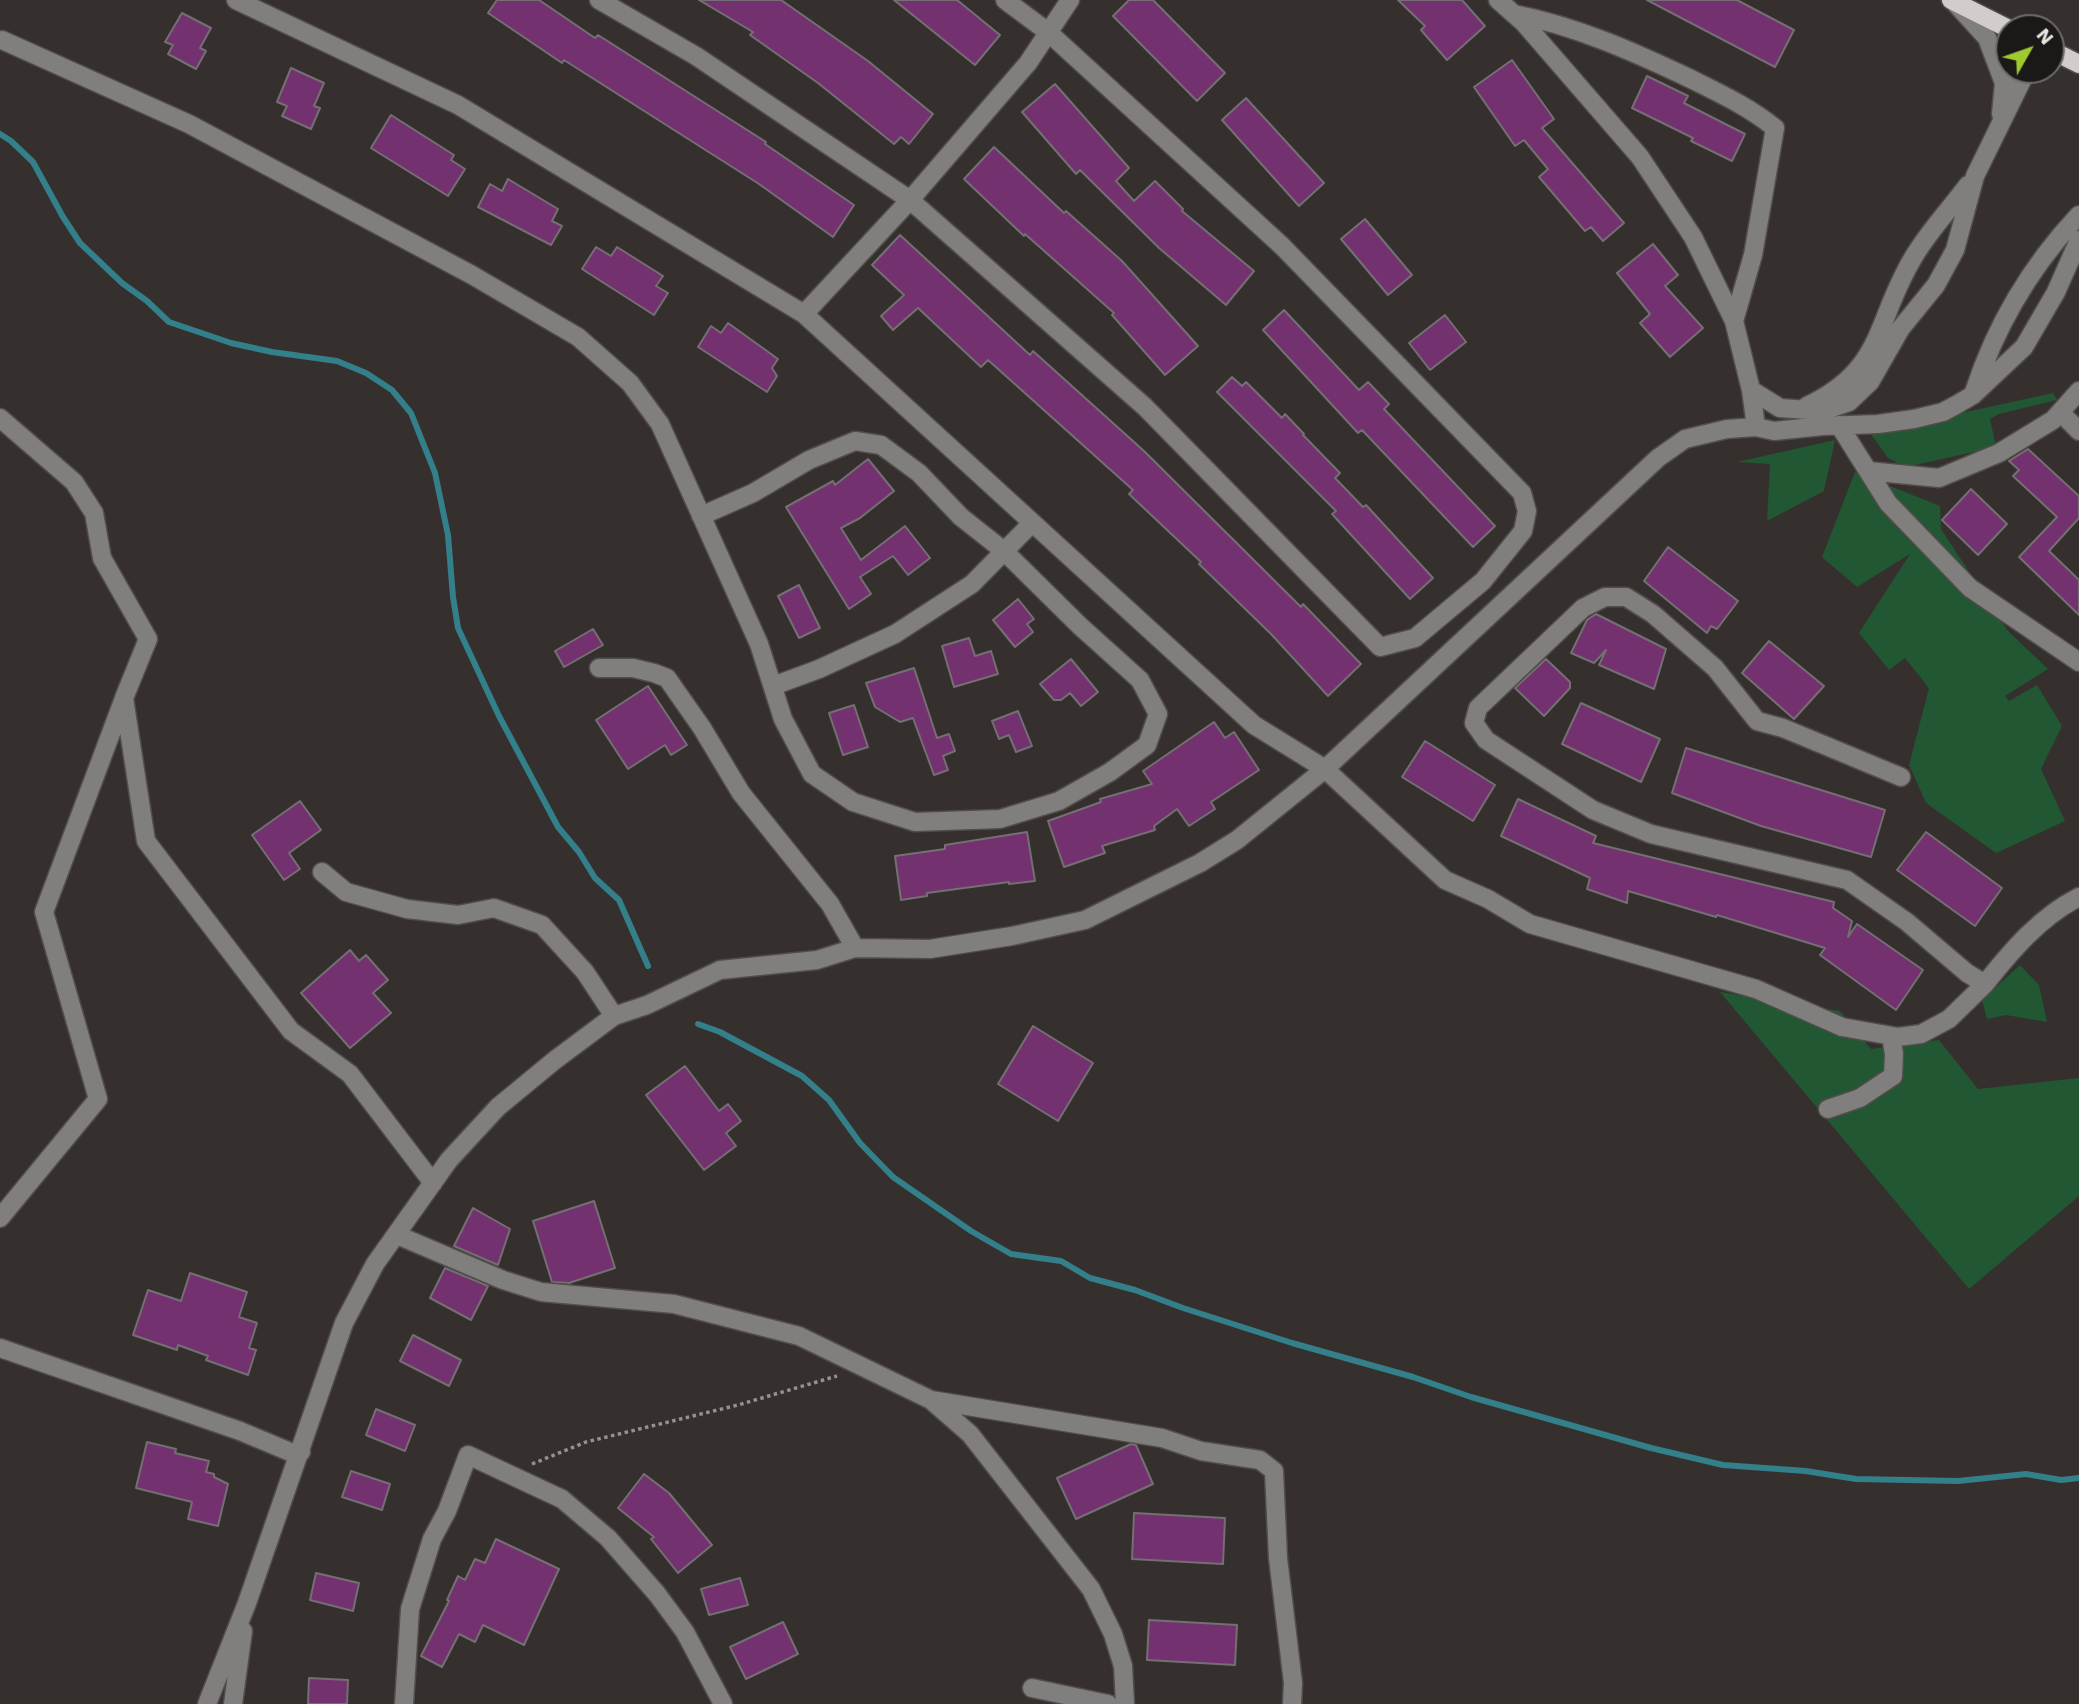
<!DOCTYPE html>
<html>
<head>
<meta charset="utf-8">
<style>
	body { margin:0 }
	#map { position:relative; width:2079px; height:1704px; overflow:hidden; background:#35302e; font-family:"Work Sans",sans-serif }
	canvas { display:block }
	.north { position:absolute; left:1995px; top:14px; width:70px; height:70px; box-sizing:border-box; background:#1b1917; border:2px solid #6d6b69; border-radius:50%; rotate:50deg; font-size:19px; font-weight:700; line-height:28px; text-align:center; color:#e8e5e3 }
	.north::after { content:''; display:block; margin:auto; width:24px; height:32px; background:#9eca2f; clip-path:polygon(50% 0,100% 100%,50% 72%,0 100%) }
</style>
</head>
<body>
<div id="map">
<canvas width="2079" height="1704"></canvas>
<div class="north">N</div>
</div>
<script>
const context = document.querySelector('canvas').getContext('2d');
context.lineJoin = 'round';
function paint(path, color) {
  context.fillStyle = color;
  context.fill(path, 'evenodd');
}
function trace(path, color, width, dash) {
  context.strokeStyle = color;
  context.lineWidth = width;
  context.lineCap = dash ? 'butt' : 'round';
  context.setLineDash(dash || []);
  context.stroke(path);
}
paint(new Path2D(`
	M2053,393L2057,400L1999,414L1990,419L1996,447L1906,467L1888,458L1870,433Z
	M1835,440L1824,491L1767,521L1770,464L1737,462Z
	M1855,472L1940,506L1941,529L2008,631L2048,669L2005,696L2009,701L2037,685L2062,726L2041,769L2065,821L1996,853L1926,803L1909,765L1929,688L1905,658L1889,670L1859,633L1910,554L1857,587L1822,557Z
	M2020,965L2039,985L2047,1022L2006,1015L1987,1019L1982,1000Z
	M1720,992L1840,1011L1871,1049L1939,1040L1978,1089L2079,1078V1196L1969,1289Z`), '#215733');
trace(new Path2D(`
	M0,134L11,141L33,162L63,217L80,243L122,283L147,301L169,322L231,343L272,352L337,361L366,373L392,390L411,413L435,473L448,535L453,597L458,628L499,716L558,827L579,852L595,878L619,900L648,966
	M698,1024L720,1032L802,1076L829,1100L860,1143L893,1177L971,1231L1011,1254L1061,1261L1090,1278L1135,1290L1183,1308L1292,1343L1413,1377L1471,1397L1651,1448L1723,1465L1806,1471L1856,1479L1958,1481L2026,1474L2061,1480L2079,1478`), '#337f8a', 6);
const building = new Path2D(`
	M497,0H539L595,38L598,35L766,142L765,144L854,205L833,237L759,184L564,60L562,63L488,13Z
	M699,0H781L868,61L933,114L909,144L901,137L894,144L818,83L750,35L753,32Z
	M894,0H957L1000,35L975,65Z
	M1129,0H1153L1225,73L1197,101L1113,16Z
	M1398,0H1462L1485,26L1447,60L1421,30L1425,26Z
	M1647,0H1737L1794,30L1775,67Z
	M182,13L211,28L200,48L206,51L196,69L168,54L173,45L165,42Z
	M1512,60L1554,119L1542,128L1624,223L1603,241L1591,227L1585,231L1539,177L1548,169L1524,140L1515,146L1474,87Z
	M291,68L324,83L314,106L320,108L311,129L282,116L287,106L277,102Z
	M1647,76L1688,96L1684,103L1745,134L1732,161L1691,141L1693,138L1632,108Z
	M1055,84L1129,168L1116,181L1134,201L1155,181L1183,209L1182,211L1254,271L1226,305L1159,248L1080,170L1076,174L1022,112Z
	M1246,98L1324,183L1299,206L1222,120Z
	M391,115L454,155L451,160L465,169L448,196L371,148Z
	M994,147L1064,213L1066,211L1122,261L1198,346L1165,375L1112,315L1114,313L1025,234L1024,236L964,179Z
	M508,179L558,209L552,221L562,226L551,245L478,207L490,184L502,191Z
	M1365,219L1412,275L1388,295L1341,239Z
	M900,235L1030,355L1033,351L1144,451L1301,607L1303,604L1361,664L1328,696L1271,634L1199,564L1201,562L1129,494L1133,490L988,360L981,367L918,308L893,330L881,316L904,295L872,265Z
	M1653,244L1678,275L1665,286L1703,328L1670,357L1640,323L1650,314L1617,273Z
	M596,247L611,256L617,247L663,276L656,286L668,293L654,315L582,269Z
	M1284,310L1359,390L1368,382L1389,404L1384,409L1495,526L1473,547L1362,430L1358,433L1263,330Z
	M1445,315L1466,342L1430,370L1409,343Z
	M728,323L778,359L772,368L777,376L767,392L698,347L711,326L721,333Z
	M1232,377L1242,386L1246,382L1282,418L1285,414L1304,434L1303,435L1340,473L1335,478L1363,507L1366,505L1433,578L1410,599L1332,514L1336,511L1217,392Z
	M2028,449L2079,496V518L2049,551L2079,580V615L2019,557L2057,517L2013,476L2019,470L2009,461Z
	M868,459L894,491L860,518L841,528L861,560L905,526L930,558L908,575L893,556L860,577L871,594L849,609L786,507L833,481L835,485Z
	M1971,489L2007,524L1978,555L1942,520Z
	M1668,547L1738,601L1717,629L1711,626L1707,633L1644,581Z
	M799,585L820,628L799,638L778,596Z
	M1018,599L1034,619L1027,624L1033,632L1015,647L993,620Z
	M1596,614L1666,649L1654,689L1599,665L1606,650L1594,663L1571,653L1587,620Z
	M593,629L603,645L564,667L555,651Z
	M969,638L975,656L991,651L998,674L954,687L942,646Z
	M1769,641L1824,686L1794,719L1742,673Z
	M1071,659L1098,692L1081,706L1070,693L1061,700H1054L1040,684Z
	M1546,659L1570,682V688L1544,716L1515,688Z
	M914,668L937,738L949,734L955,751L943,756L948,770L934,775L913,718L900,722L875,707L866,683Z
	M648,686L687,745L671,755L665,745L628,769L596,720Z
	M1581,703L1660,739L1641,782L1562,744Z
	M854,705L868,747L843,755L829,713Z
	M1018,711L1032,746L1016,752L1009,735L999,739L992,721Z
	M1214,722L1225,738L1234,732L1259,770L1211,802L1215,809L1189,826L1177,809L1154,826L1155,830L1102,846L1105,853L1064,867L1048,821L1101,802L1100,799L1152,784L1143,771Z
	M1425,741L1495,785L1473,821L1402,777Z
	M1686,748L1885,810L1871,857L1761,826L1672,793Z
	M1518,799L1596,836L1593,843L1834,902L1833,908L1852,921L1848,937L1857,924L1923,970L1896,1010L1820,955L1825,948L1717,915L1716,917L1628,891L1627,903L1587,889L1590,878L1501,836Z
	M300,801L321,830L289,853L300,869L284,880L252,835Z
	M1027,832L1035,881L1009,884V882L927,893V896L901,900L895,856L945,849V845Z
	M1926,832L2002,888L1975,926L1897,870Z
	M350,950L359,961L366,955L388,980L373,993L391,1013L350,1048L301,993Z
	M1033,1026L1093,1063L1058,1121L998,1084Z
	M685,1066L719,1111L728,1104L741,1121L726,1133L736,1146L704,1170L646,1095Z
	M594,1201L615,1268L569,1283L552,1282L533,1221Z
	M473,1208L510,1229L498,1265L454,1246Z
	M445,1268L488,1286L471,1320L430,1298Z
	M190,1273L247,1292L239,1317L257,1323L249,1348L256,1350L248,1375L206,1360L208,1356L178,1345L177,1350L133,1335L148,1290L181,1301Z
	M413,1335L461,1360L449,1386L400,1361Z
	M376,1409L415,1425L405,1451L366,1435Z
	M147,1442L176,1449L175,1453L209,1461L206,1472L214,1474V1477L228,1484L218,1526L188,1519L192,1502L136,1488Z
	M1131,1444L1136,1445L1153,1484L1076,1519L1057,1478Z
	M351,1471L390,1484L382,1510L342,1497Z
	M644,1474L669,1493L712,1545L678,1573L651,1539L654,1537L618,1508Z
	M1134,1513L1225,1518L1223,1564L1132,1559Z
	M496,1539L559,1569L524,1645L483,1625L475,1642L459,1634L442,1667L421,1656L449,1601L447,1600L458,1576L465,1580L475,1559L485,1563Z
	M316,1573L359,1583L353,1611L310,1600Z
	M740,1578L748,1605L709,1615L701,1589Z
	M1149,1620L1237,1625L1235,1665L1147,1660Z
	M783,1622L798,1654L746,1679L730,1647Z
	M309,1678L348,1680L347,1704H308Z`);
paint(building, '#743170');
trace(building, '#736f72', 2);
const minor = new Path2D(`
	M236,0L458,105L804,314L1254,725L1325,769L1445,880L1488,899L1530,924L1756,989L1842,1027L1898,1037L1921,1034L1949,1019L1985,984
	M599,0L696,56L910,200L1145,407L1380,647L1415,638L1483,581L1523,531L1527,511L1522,493L1282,246L1048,32L1005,0
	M1498,0L1524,23L1640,157L1693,237L1734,321L1751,390L1756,427
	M1956,4L1987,38L2004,83L2001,114
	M1514,14C1576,26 1634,52 1691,79C1721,94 1749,107 1775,128L1753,255L1734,321
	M2,40L189,124L472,275L578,337L630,383L660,424L759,644L783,719L812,774L853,802L915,822L1000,819L1059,801L1110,772L1147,745L1158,714L1140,680L1080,626L1004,551L961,517L919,473L881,445L855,441L809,460L753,493L701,516
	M804,314L910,200L1028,63L1070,0
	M1751,390L1780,408L1823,411L1849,402L1870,382L1901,328L1936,285L1955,250L1975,176L2027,70
	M1974,392C1996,325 2031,266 2079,215
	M1807,406C1885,369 1875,321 1913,258C1928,232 1950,209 1968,185
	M2060,412L2079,431
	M0,418L74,482L94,513L102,558L148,639L124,698L146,841L291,1031L350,1074L433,1183
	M1839,425L1888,503L1970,588L2079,662
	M1868,471L1939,478L1999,453L2053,420L2079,391
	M599,668H633L654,673L667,678L702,728L741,793L830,904L855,948
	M773,686L819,669L895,634L972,584L1032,523
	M1901,777L1783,728L1757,721L1715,668L1653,614L1626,597H1605L1583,608L1478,708L1474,723L1486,740L1593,810L1651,834L1847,880L1907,922L1967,973L1985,984C2011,951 2041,916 2079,897
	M322,872L346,892L407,909L458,915L494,908L542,925L585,972L614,1016
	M1828,1109L1860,1098L1893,1076L1894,1054L1891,1036
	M0,1218L98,1099L44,912L123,701
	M397,1235L503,1280L541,1292L674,1304L799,1336L931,1400L970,1434L1091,1589L1113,1634L1123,1666L1125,1704
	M0,1348L240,1431L295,1454L301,1452
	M931,1400L1162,1438L1201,1451L1260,1460L1274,1471L1278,1558L1293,1683L1292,1704
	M1032,1688L1108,1704
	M207,1704L247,1603L344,1323L375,1264L449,1160L498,1107L555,1060L614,1016L647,1005L720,970L817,960L855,948L930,949L1012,936L1085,920L1200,863L1237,840L1325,769L1658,458L1685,439L1727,429L1756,427L1774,431L1823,426L1878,424L1914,419L1943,412L1956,405L1973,395L2024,347L2056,292L2079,240
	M233,1704L243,1631
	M404,1704L410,1609L432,1539L447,1511L468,1455L562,1499L608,1538L657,1594L685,1632L723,1704`);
const major = new Path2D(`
	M1951,0L2009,29
	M2051,50L2079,64`);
trace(minor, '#524d4b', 21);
trace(major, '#524d4b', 21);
trace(new Path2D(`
	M532,1464L586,1442L738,1405L837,1376`), '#95918f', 3.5, [3.5, 3.5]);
trace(minor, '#817f7e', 18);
trace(major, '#d2cccb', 18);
</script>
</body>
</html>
